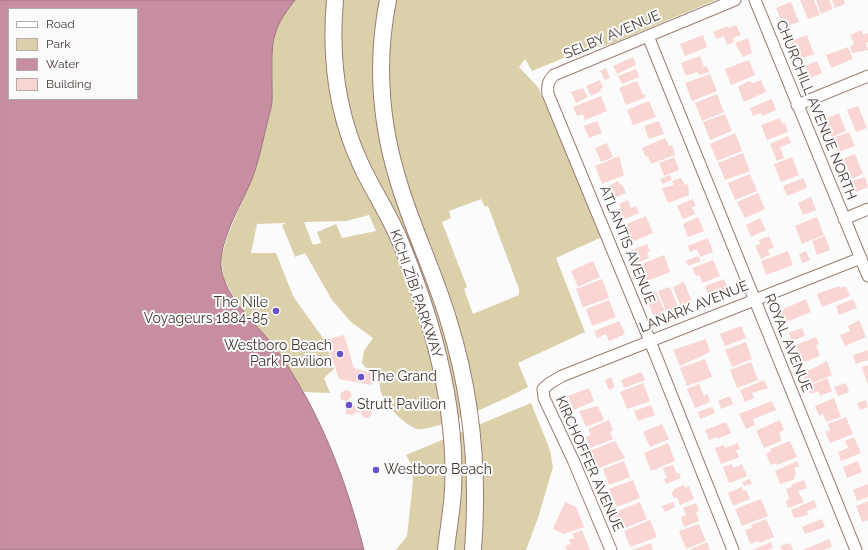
<!DOCTYPE html>
<html>
<head>
<meta charset="utf-8">
<style>
	body { margin:0 }
	#map { position:relative; width:868px; height:550px; overflow:hidden; background:#fbfbfb; font-family:Raleway,sans-serif }
	canvas { display:block }
	.legend { position:absolute; left:8px; top:8px; width:130px; height:92px; box-sizing:border-box; background:#fbfbfb; border:1px solid #b2adab; margin:0; padding:5px 7px; list-style:none; font-size:12px; color:#443732 }
	.legend li { display:flex; align-items:center; gap:8px; height:20px }
	.legend b { width:20px; border:1px solid #b2adab }
</style>
</head>
<body>
<div id="map">
<canvas width="868" height="550"></canvas>
<ul class="legend">
<li><b style="height:5px;background:#fff"></b>Road</li>
<li><b style="height:11px;background:#dcd0ab"></b>Park</li>
<li><b style="height:11px;background:#c68ea0"></b>Water</li>
<li><b style="height:11px;background:#f9d5d3"></b>Building</li>
</ul>
</div>
<script>
const context = document.querySelector('canvas').getContext('2d');
context.lineJoin = 'round';
function paint(path, color) {
  context.fillStyle = color;
  context.fill(path, 'evenodd');
}
function trace(path, color, width, dash) {
  context.strokeStyle = color;
  context.lineWidth = width;
  context.lineCap = dash ? 'butt' : 'round';
  context.setLineDash(dash || []);
  context.stroke(path);
}
function drawText(font, color, halo, rows, align = 'center') {
  context.font = font + ' Raleway,sans-serif';
  context.lineWidth = 4;
  context.setLineDash([]);
  context.textBaseline = 'middle';
  context.strokeStyle = halo;
  context.fillStyle = color;
  for (const [text, x, y, turn = 0] of rows) {
    context.save();
    context.translate(x, y);
    context.rotate((+turn || 0) * Math.PI / 180);
    context.textAlign = isNaN(turn) ? turn : align;
    if (halo) context.strokeText(text, 0, 0);
    context.fillText(text, 0, 0);
    context.restore();
  }
}
paint(new Path2D(`
	M295,0H716L611,44L578,52L532,71L525,59L519,67L538,87L602,237L556,258L585,332L518,363L528,387C510,397 435,432 417,429C406,426 385,405 382,395C379,388 380,378 379,370L366,368L362,363L364,351L373,338L351,322L332,300L305,253L295,257L282,225L286,223L257,224L251,253H276L293,296L325,341L334,369L324,378L330,393L304,392L275,348L240,308L224,279L221,258L227,237L252,178L271,109L272,51L276,29L280,19ZM481,199L485,207L488,206L519,289V295L473,314L464,289L467,287L442,222L451,218L449,211ZM369,215L376,231L342,238L336,224L317,232L321,243L313,245L304,222L346,221Z
	M531,403L550,450L553,467L538,518L526,550H396L407,536L413,481L411,464L406,455Z`), '#dcd0ab');
const water = new Path2D(`
	M0,0H295C269,32 272,45 272,85C272,93 273,103 270,112C264,134 260,158 252,179C242,203 224,232 221,258C218,294 257,323 276,349C319,409 346,479 364,550H0ZM9,9H137V99H9Z`);
paint(water, '#c68ea0');
trace(water, '#9f747f', 1);
paint(new Path2D(`
	M800,0H814L820,15L808,19Z
	M816,0H829L833,9L821,14Z
	M832,0H844L845,4L835,8Z
	M791,2L799,22L784,27L776,8Z
	M736,25L741,35L733,38L734,42L727,45L724,36L716,39L713,32L728,26L729,28Z
	M862,30L863,35L868,33V42L866,43L868,50L852,53L850,46L854,44L850,35Z
	M703,35L707,47L685,56L680,44Z
	M807,35L814,54L798,60L791,41Z
	M748,38L752,53L743,57L735,43Z
	M848,47L853,59L831,68L826,55Z
	M700,56L704,67L707,66L709,72L699,75L697,72L686,76L681,63Z
	M633,57L636,65L617,74L613,66Z
	M749,60L755,75L731,85L725,69Z
	M817,61L822,73L810,78L805,66Z
	M606,68L610,78L605,80L600,71Z
	M636,69L639,77L622,84L618,76Z
	M710,74L717,91L692,101L685,83Z
	M600,80L603,88L600,89L601,91L591,96L586,86Z
	M761,80L766,92L744,102L738,87L749,81L753,83Z
	M637,81L643,95L645,94L646,97L626,105L619,88Z
	M583,88L588,97L576,103L571,92Z
	M717,94L724,112L702,121L695,103Z
	M601,96L607,111L585,120L583,114L577,116L573,107Z
	M772,99L776,110L762,116L761,113L753,116L750,108Z
	M649,101L656,117L633,125L627,110Z
	M858,106L867,128L856,132L847,110Z
	M839,113L846,131L832,137L825,119Z
	M725,114L732,131L710,140L703,122Z
	M780,118L782,124L785,123L788,132L767,140L761,125Z
	M597,121L602,133L589,138L584,126Z
	M659,121L664,134L649,139L644,126Z
	M849,132L855,146L838,152L833,138Z
	M735,133L742,151L717,161L710,144Z
	M788,136L791,143L780,147L784,158L777,161L770,144Z
	M665,138L669,146L672,145L675,155L651,164L648,156L646,157L642,148Z
	M607,143L613,157L601,162L595,148Z
	M743,153L750,171L725,180L718,163Z
	M855,154L863,174L851,179L842,159Z
	M619,156L624,175L602,184L595,166Z
	M674,157L679,170L664,176L659,163Z
	M792,157L799,175L781,182L774,164Z
	M750,174L757,191L735,200L728,183Z
	M670,175L672,180L662,184L660,179Z
	M865,177L868,187L856,192L852,181Z
	M681,178L685,185L688,184L689,195L668,203L662,188L674,185L672,181Z
	M804,178L807,188L787,196L783,186Z
	M618,181L620,185L622,184L626,193L611,199L606,187Z
	M758,193L765,209L745,218L737,202Z
	M811,197L816,210L803,215L798,203Z
	M693,199L696,206L692,207L695,214L683,219L677,206Z
	M628,200L631,208L636,206L639,213L618,222L613,211L621,208L619,204Z
	M646,216L653,233L629,243L622,226Z
	M698,217L704,231L688,237L683,224Z
	M817,217L824,235L802,244L795,226Z
	M760,218L766,230L751,237L746,225Z
	M769,236L774,247L768,250L770,255L761,259L755,246L760,244L759,240Z
	M825,236L830,250L817,255L812,241Z
	M708,238L713,252L700,257L697,249L690,252L688,246Z
	M647,244L650,251L647,252L649,258L638,263L632,250Z
	M788,251L793,265L766,275L761,261Z
	M806,251L810,260L802,263L799,254Z
	M664,255L670,272L645,282L639,265Z
	M698,256L701,261L688,266L686,261Z
	M713,260L720,276L703,283L699,275L696,276L692,268Z
	M593,261L600,277L578,287L571,271Z
	M602,279L609,298L583,307L576,289Z
	M724,279L729,291L710,298L705,286Z
	M684,282L692,302L681,307L673,287Z
	M839,286L840,288L846,286L850,296L822,307L817,294Z
	M670,287L680,312L668,316L658,291Z
	M656,291L667,317L658,321L656,316L654,317L645,296Z
	M806,299L811,312L786,322L781,310Z
	M853,299L857,308L839,315L836,306Z
	M609,300L616,317L592,326L586,309Z
	M859,320L866,337L845,346L840,335L850,331L848,326Z
	M619,321L625,334L609,341L606,334L597,338L594,331Z
	M741,326L746,338L725,346L720,334Z
	M802,328L805,336L792,341L789,333Z
	M344,335L354,368L374,374L372,385L339,379L326,340Z
	M816,337L819,344L816,345L820,356L799,364L794,351L798,350L796,345Z
	M706,339L710,352L680,366L673,350Z
	M746,342L752,359L732,367L725,350Z
	M868,350V360L856,364L853,355Z
	M705,359L712,377L687,386L680,368Z
	M827,361L832,375L807,385L802,374Z
	M751,362L758,380L737,388L730,370Z
	M868,365V385L862,367Z
	M641,372L645,380L624,388L621,380Z
	M611,377L615,387L609,390L605,380Z
	M827,378L832,391L820,396L818,391L810,394L807,387Z
	M764,380L768,388L752,393L754,398L745,402L740,390Z
	M643,383L650,401L627,409L620,392Z
	M846,383L849,392L838,396L834,387Z
	M699,384L704,396L708,394L710,402L695,408L687,389Z
	M589,388L594,401L574,410L568,396Z
	M345,390L350,391L352,396L347,401L349,404L355,406L356,410L361,412L364,408H370L372,414L368,418L363,417L361,413L356,412L353,415L346,414L345,400H341L340,394Z
	M730,396L733,404L721,409L718,401Z
	M834,398L841,417L826,422L823,414L819,416L815,406Z
	M866,400L868,407L860,410L857,403Z
	M772,401L776,410L753,419L755,425L746,429L739,414Z
	M651,405L655,415L638,421L634,411Z
	M598,406L604,420L586,427L579,411Z
	M712,407L715,413L700,419L698,412Z
	M846,417L853,434L830,443L825,432L830,430L828,424Z
	M609,420L613,430L610,432L613,439L590,448L586,437L591,435L588,429Z
	M780,420L784,430L780,432L781,441L764,448L756,431Z
	M726,422L731,433L718,439L717,437L709,440L705,430Z
	M662,424L669,439L650,447L643,432Z
	M854,437L861,453L841,461L838,452L848,448L845,441Z
	M615,441L625,458L599,468L589,451Z
	M790,441L797,457L777,465L776,463L771,465L766,454L771,451L770,449Z
	M668,443L675,461L651,471L644,453Z
	M738,443L740,449L736,450L739,457L721,464L715,448L724,445L725,448Z
	M624,461L630,477L609,485L603,469Z
	M797,461L799,466L794,468L796,475L794,476L795,479L780,484L775,471Z
	M858,461L862,472L847,478L843,467Z
	M732,464L733,468L742,464L747,476L729,483L723,467Z
	M673,465L677,474L679,473L681,478L666,484L664,479L667,478L663,468Z
	M750,479L752,484L744,486L742,482Z
	M633,480L640,498L617,507L609,489Z
	M804,480L807,488L798,491L804,502L788,508L786,501L789,498L786,489L792,487L791,485Z
	M868,484V497L857,501L853,490Z
	M684,485L685,488L689,486L694,499L680,505L677,497L674,498L671,493L674,491V489Z
	M742,487L743,491L746,490L750,499L733,506L728,493Z
	M761,499L768,516L742,526L735,509Z
	M814,500L817,507L807,511L808,515L794,518L791,510Z
	M868,501V520L862,522L856,506Z
	M565,502L576,507L584,527L564,534L553,529Z
	M640,502L647,519L620,530L613,513Z
	M673,502L675,507L665,512L662,506Z
	M696,503L699,511L696,512L699,521L684,527L681,517L686,515L683,508Z
	M766,519L774,537L759,543L758,541L750,544L745,530L752,528L751,525Z
	M822,519L825,527L805,534L802,527Z
	M650,520L657,537L630,547L624,531Z
	M699,524L706,541L686,549L679,531Z
	M582,530L590,550H566L565,546L571,544L569,540L574,538L572,534Z
	M829,539L832,547L823,550H803Z
	M707,542L710,550H689Z
	M771,542L773,548L768,550H753Z
	M651,543L653,550H632Z
	M790,543L793,550H782L780,546Z`), '#f9d5d3');
const minor = new Path2D(`
	M755,0L868,276
	M648,36L856,550
	M797,105L868,76
	M844,219L868,209
	M611,550L574,462L544,398L543,389L550,383L562,376L861,258
	M733,550L650,341L548,94C547,85 548,81 554,75L735,0`);
const highway = new Path2D(`
	M335,0C330,56 337,114 361,165C374,193 391,217 402,246C433,322 457,407 453,490C452,510 448,530 446,550
	M388,0C376,60 380,121 398,180C412,228 435,274 449,322C472,396 479,473 473,550`);
trace(minor, '#9a7d71', 13);
trace(highway, '#9a7d71', 18);
trace(minor, '#fff', 11);
trace(highway, '#fff', 16);
for (const [x, y, r, color] of [
	[276,311,4,"#6852cc"],
	[340,354,4,"#6852cc"],
	[361,377,4,"#6852cc"],
	[349,405,4,"#6852cc"],
	[376,470,4,"#6852cc"]
]) {
  const dot = new Path2D();
  dot.arc(x, y, r, 0, 2 * Math.PI);
  context.fillStyle = color;
  context.fill(dot);
  trace(dot, '#fbfbfb', 1.5);
}
drawText('14px', '#443732', '#fbfbfb', [
	["SELBY AVENUE",612,35,-23],
	["CHURCHILL AVENUE NORTH",816,110,68],
	["ATLANTIS AVENUE",627,245,68],
	["KICHI ZĪBĪ PARKWAY",416,294,71],
	["LANARK AVENUE",694,307,-22],
	["ROYAL AVENUE",788,343,68],
	["KIRCHOFFER AVENUE",589,464,66]
]);
drawText('14px', '#443732', '#fbfbfb', [
	["The Nile",268,303,"right"],
	["Voyageurs 1884-85",268,319,"right"],
	["Westboro Beach",332,346,"right"],
	["Park Pavilion",332,362,"right"],
	["The Grand",369,377],
	["Strutt Pavilion",357,405],
	["Westboro Beach",384,470]
], 'left');
</script>
</body>
</html>
